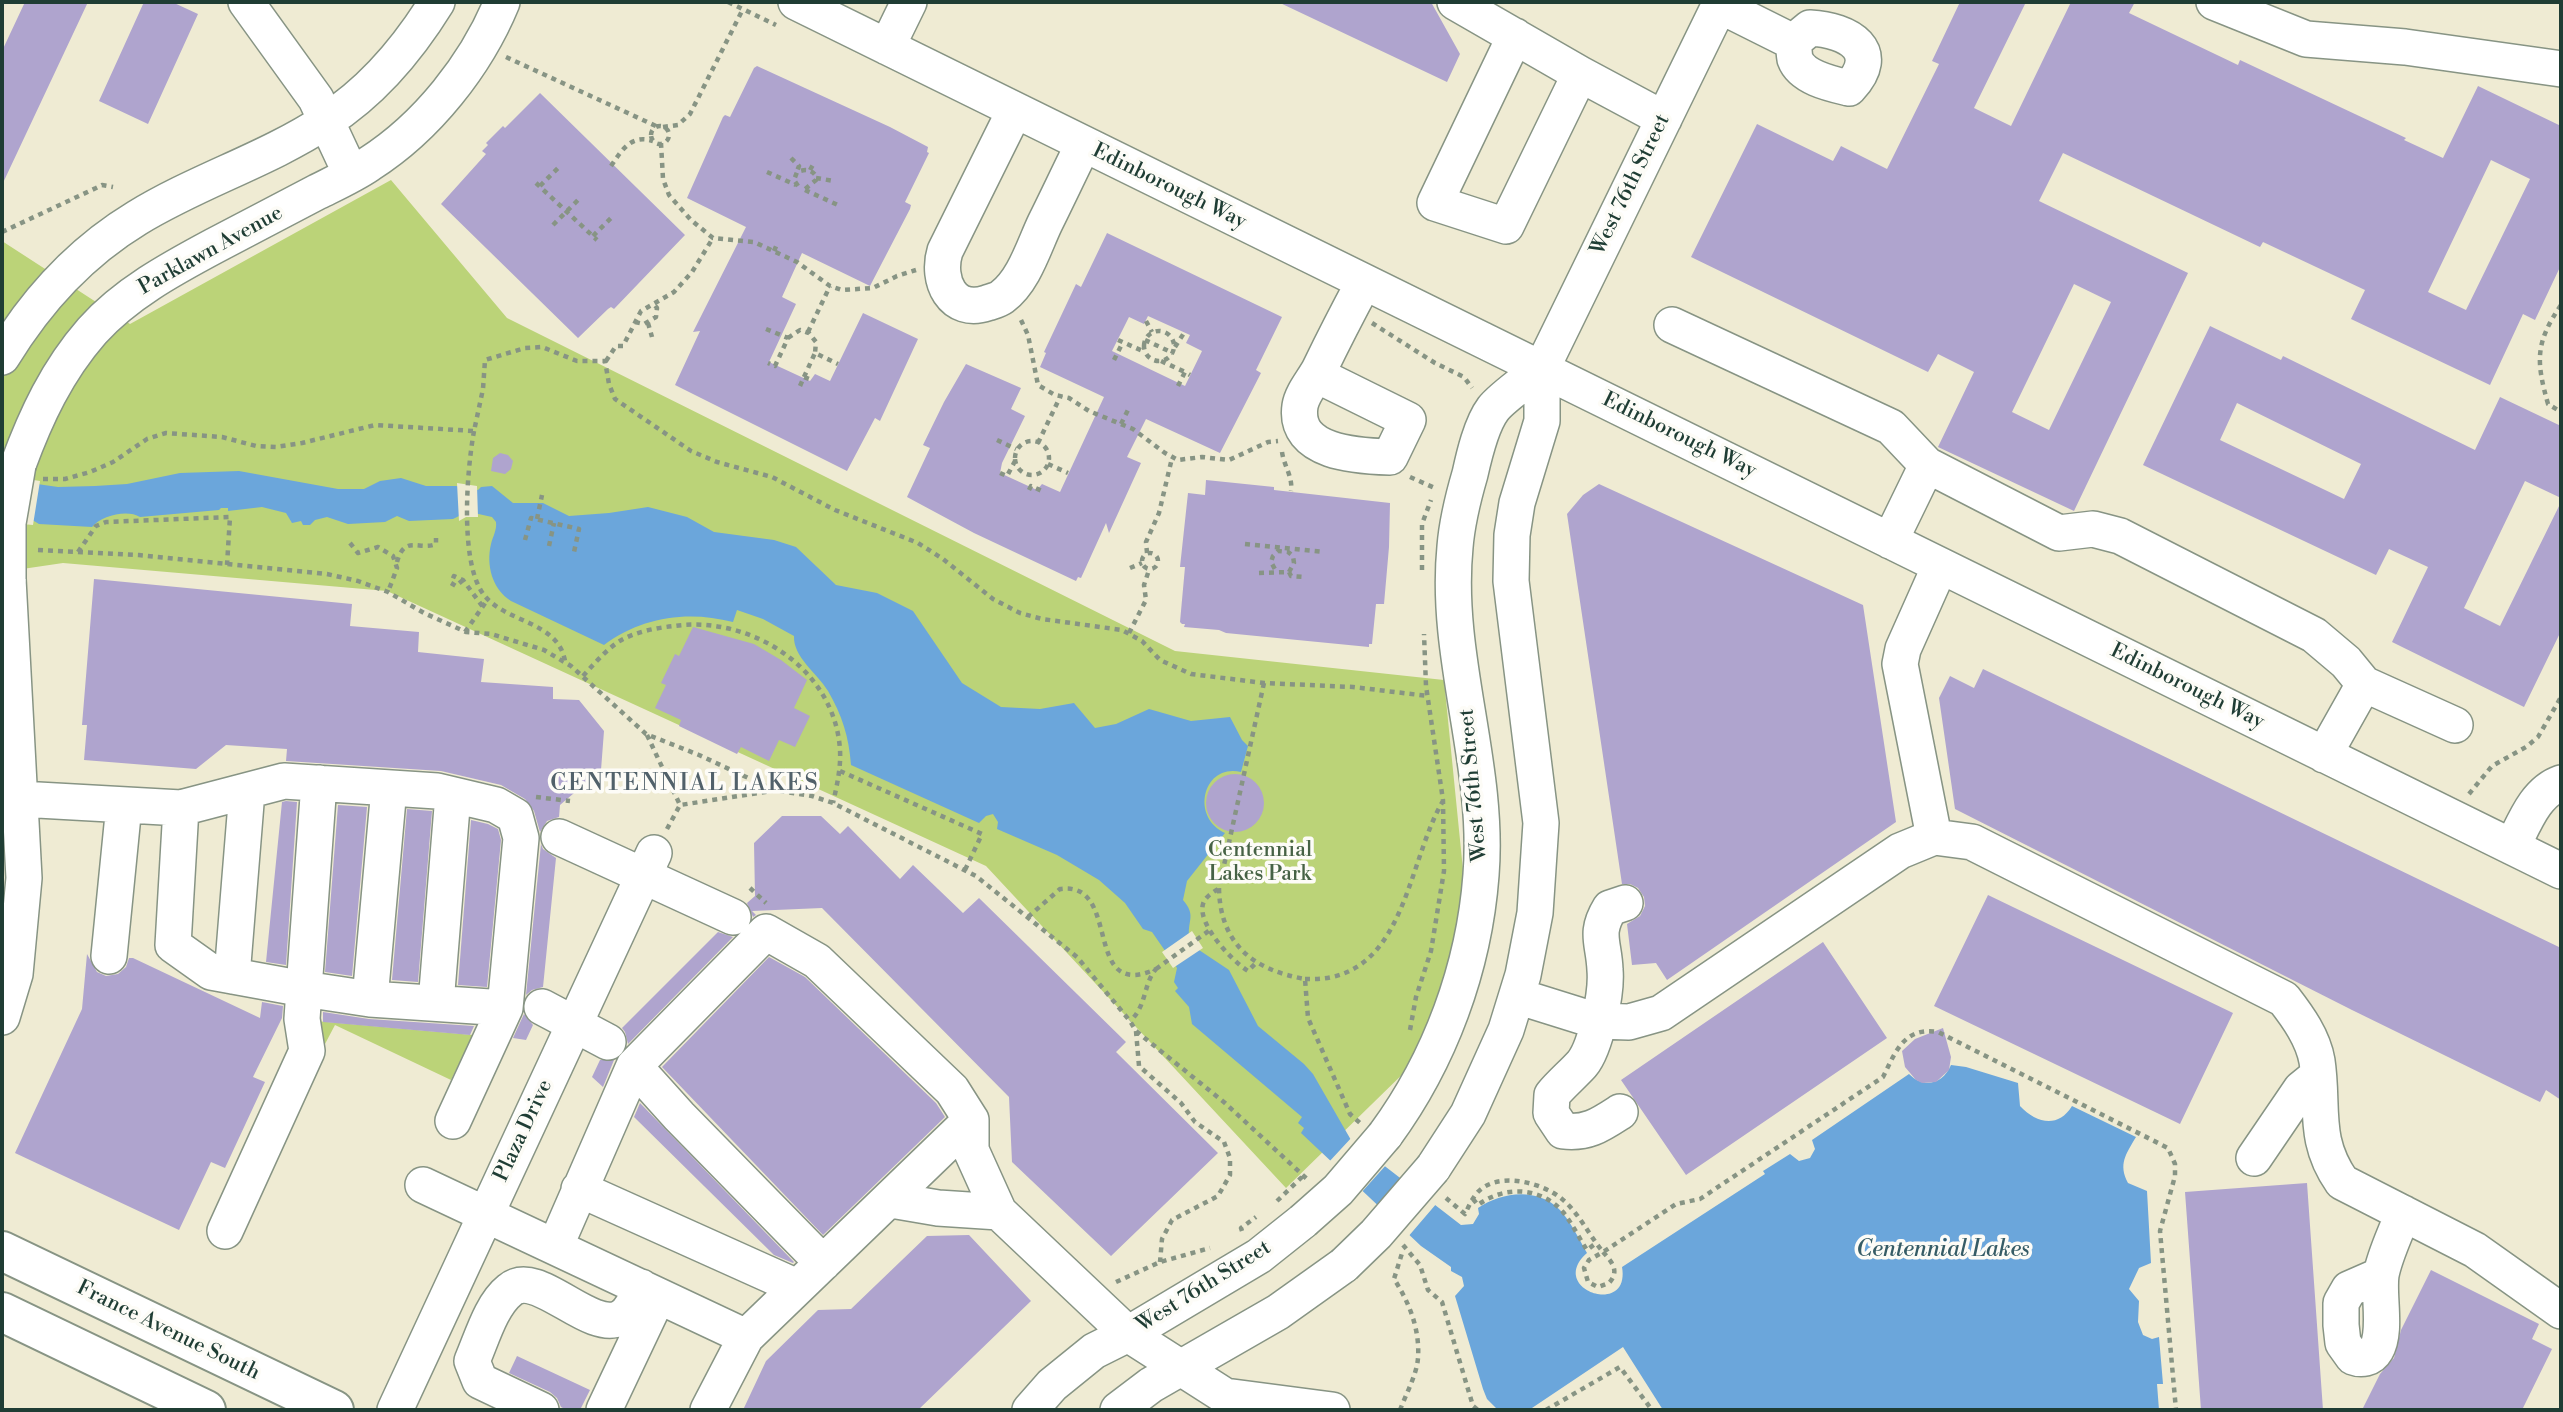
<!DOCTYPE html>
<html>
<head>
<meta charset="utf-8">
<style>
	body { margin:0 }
	#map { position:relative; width:2563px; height:1412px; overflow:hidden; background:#efebd3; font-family:"Libre Bodoni",serif }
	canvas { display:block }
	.frame { position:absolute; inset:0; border:4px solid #1f3d34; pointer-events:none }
</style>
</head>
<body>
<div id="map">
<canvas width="2563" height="1412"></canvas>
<div class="frame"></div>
</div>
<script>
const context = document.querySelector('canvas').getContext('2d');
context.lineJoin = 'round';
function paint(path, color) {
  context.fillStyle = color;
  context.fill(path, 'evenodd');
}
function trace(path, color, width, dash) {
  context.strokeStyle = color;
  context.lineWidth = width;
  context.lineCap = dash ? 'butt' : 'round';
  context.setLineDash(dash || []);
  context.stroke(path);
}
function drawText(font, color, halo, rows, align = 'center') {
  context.font = font + ' "Libre Bodoni",serif';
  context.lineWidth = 7;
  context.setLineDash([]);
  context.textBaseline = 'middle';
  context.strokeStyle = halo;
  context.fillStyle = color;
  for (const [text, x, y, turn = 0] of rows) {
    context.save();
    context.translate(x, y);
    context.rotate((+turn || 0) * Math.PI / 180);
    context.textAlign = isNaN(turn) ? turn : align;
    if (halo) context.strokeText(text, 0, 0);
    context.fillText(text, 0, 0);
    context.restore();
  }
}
paint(new Path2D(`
	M391,180L507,318L1175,651L1444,680L1467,910L1414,1063L1286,1188L986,866L387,591L63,563L2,572V241L130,324Z
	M316,1021L473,1035L451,1080L335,1025L325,1044L318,1040Z`), '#bbd378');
paint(new Path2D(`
	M239,471L338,489H364L380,481L401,478L426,486H456L478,490L481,487L492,486L513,503H543L569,516L609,513L648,507L687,517L714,532L774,540L796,547L836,585L877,593L913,611L962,683L1001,707L1040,709L1074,703L1095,728L1116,724L1149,709L1191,721L1230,717L1242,740L1248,746L1241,772C1203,763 1190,817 1225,833L1187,881L1183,900C1196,915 1188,920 1189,935L1199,950L1229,970L1258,1026L1304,1064L1313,1074L1351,1140L1461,1225L1473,1224L1479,1214L1478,1208C1502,1192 1537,1187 1560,1210C1571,1222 1579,1239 1587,1253C1546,1289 1631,1318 1622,1267L1765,1174L1763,1171L1790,1154L1799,1161L1810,1158L1815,1149L1812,1140L1909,1074C1924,1089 1943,1084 1951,1065L1966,1067L2018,1083L2020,1106C2036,1123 2058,1129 2072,1106L2136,1137C2126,1154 2118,1164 2128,1183L2147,1191L2151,1263L2139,1268L2129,1289L2139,1301L2138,1322L2143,1335L2152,1339L2159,1337L2163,1384H2157L2159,1410H1663L1623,1347L1529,1410H1498L1487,1399L1483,1389L1455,1296L1464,1286L1462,1277L1451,1271V1267L1421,1246L1301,1133L1304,1128L1298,1123L1302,1117L1192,1024L1189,1007L1175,991L1178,988L1174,982L1177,968L1152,932L1143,929L1125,903L1099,880L1057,855L997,829L998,822L993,814L986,816L979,823L851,765C849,737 842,715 828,691C817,673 793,657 794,636L763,619L737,610L733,622C688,610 641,617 604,645L511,601C492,589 486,565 491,544C493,536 497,530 496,522L492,517L474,513H465L453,519L409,521L397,516L385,522L348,524L327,517L315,520L310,525H303L301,521L292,523L286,513L262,507L228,511V508H221L219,510L140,517C127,509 101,516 92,527L39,524L34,521L2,518V479L58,487L95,486L127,484L180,473Z`), '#6ba6db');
paint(new Path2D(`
	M2,475L40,481L33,525L2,522Z
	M457,483L477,486L478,517H466L459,521Z
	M1192,931L1203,948L1173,968L1162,952Z
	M1353,1136L1387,1164L1360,1194L1328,1163Z
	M1403,1176L1437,1203L1407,1238L1375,1208Z`), '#efebd3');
paint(new Path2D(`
	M25,2H88L2,185V51Z
	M144,2H172L198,14L148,124L99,101Z
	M1278,2H1431L1460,54L1447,82Z
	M1960,2H2026L1974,108L2011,126L2071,2H2135L2129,13L2238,65L2240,60L2406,138L2404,140L2443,158L2478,86L2561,126V265L2535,320L2523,314L2490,385L2351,319L2365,290L2263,242L2260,247L2063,153L2039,201L2188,273L2074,511L1938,447L1974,372L1938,354L1928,372L1691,257L1757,124L1833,161L1841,146L1887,169L1939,64L1932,61ZM2491,160L2530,179L2466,310L2428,292ZM2074,284L2111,302L2049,430L2012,412Z
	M757,66L890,127L928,147L927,152L929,153L905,202L911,205L910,209L870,286L802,253L782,297L796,304L769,362L810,381L815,374L830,381L863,313L918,339L880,421L875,418L847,471L675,385L700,331L693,332L746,227L687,198L723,117L725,115L730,117L754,68Z
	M540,93L685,235L614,309L611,307L608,309L578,338L441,204L486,154L482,151L488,145L486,143L503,126L505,128Z
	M1107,233L1282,317L1256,370L1261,373L1220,453L1146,419L1127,457L1141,463L1109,533L1106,523L1081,578L1078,577L1076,581L974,533L907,497L930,448L923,445L944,402L966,364L1021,388L1011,409L1025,416L1002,463L1000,473L1037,490L1042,484L1060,492L1104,397L1040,367L1046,353L1044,352L1076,284L1081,287ZM1148,316L1190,335L1186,343L1202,351L1185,386L1112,351L1129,317L1144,324Z
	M2210,326L2281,360L2283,356L2475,450L2500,397L2561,426V498L2525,481L2464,608L2500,626L2561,502V631L2524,707L2392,642L2428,567L2389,549L2376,575L2143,465ZM2237,403L2361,464L2344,499L2220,440Z
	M500,453L508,455L513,461L511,469L505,474L491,471L493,458Z
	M1206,480L1274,487V490L1390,503L1389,547L1384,604H1376L1372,644H1369V647L1226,633L1219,630L1184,627L1185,624H1182L1180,622L1185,567H1180L1188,493L1205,495Z
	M1599,484L1863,605L1896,822L1667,980L1656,963L1632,965L1627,924L1640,916L1645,906L1644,897L1638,888L1630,884H1622L1567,514L1583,495Z
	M94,579L352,604L350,626L419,632L418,652L484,659L481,682L553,687V699L579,700L604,731L601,770L560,805L559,817L547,821L540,832L534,811L525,799L501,785L441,771L286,761L287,749L226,745L196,769L84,760L87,725H82Z
	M693,627L754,644L781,660L807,680L794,708L810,716L795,747L779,740L769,761L741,747L737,754L679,726L681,720L655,708L666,685L661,683L675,654L679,656Z
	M1983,669L2561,948V1100L2546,1090L2540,1102L2352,1010L1955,809L1939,698L1950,676L1974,688Z
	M1206 803a29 29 0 1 1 58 0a29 29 0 1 1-58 0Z
	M286,801L297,802L286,965L266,962L282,802Z
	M338,805L367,807L352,976L325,972Z
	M407,809L432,811L418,982L392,980Z
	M782,816H821L840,834L848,826L900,879L913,865L963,913L979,898L1126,1042L1116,1052L1218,1153L1111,1256L1012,1162L1009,1097L822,908L752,911L756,915L753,917L747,903L755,896L754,843Z
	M471,820L488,824L498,829L501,840L487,987L458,985Z
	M541,844L543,849L556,858L543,987L532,990L526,995Z
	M1988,895L2233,1013L2180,1124L1934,1006Z
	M718,932L733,937L628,1044L625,1032L622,1028Z
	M1823,942L1887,1038L1686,1175L1621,1080Z
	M87,954L97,972L106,976L118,974L126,967L129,958H133L260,1018L262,1002L283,1006L282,1018L253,1077L265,1082L225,1168L211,1162L179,1230L15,1153L82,1009Z
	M769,957L805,977L936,1103L945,1117L823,1235L662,1067Z
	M323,1012L369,1019L474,1026L470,1035L323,1022Z
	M524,1014L533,1025L526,1040L513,1038Z
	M1943,1028L1951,1057L1949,1070L1936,1082L1922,1083L1916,1080L1905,1067L1902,1051L1915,1039Z
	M600,1060H614L603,1087L592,1077Z
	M640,1103L794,1262L793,1263L774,1255L634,1117Z
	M2307,1183L2323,1410H2201L2185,1192Z
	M969,1235L1031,1301L918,1410H743L766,1361L818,1310L851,1309L927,1236Z
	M2431,1270L2539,1324L2532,1339L2552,1349L2522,1410H2362L2380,1374L2394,1358L2401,1330Z
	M517,1356L590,1390L580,1410H567L561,1407L557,1398L550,1392L509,1373Z`), '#afa4ce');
const minor = new Path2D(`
	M246,2L316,99L351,174
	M796,2L2561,871
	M1455,2L1580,74
	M2214,2L2306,39L2405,47L2561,69
	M1719,5L1793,42C1794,47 1794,54 1795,59C1802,78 1832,84 1849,88C1884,51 1849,30 1810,28L1793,42
	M1515,36L1435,203L1506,226L1580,74L1664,119
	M887,47L909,2
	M1015,110L945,251C936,280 952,315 987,303C993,301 998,300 1002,297C1024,281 1034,246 1045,223C1058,197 1070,171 1083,145
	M1672,325L1891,427L1927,465L2059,533L2093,529L2120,536L2314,635L2346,662L2364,684L2324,755
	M2,357C36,301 81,252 137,218C197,181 267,160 326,121C373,91 408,49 437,2
	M1317,375L1408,420L1390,457C1357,456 1293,453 1300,406C1302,393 1314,380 1320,368C1334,339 1349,310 1364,282
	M18,465C36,416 57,371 92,331C125,294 171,269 214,246C248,228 283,210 317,192C335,183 353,175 369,164C427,127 476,65 502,2
	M1890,541L1927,465
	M2364,684L2455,725
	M2,800L20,799L181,808L173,945L211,972L304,989L302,1019L307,1051L225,1231
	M181,808L284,781L437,791L496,805L515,816L521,838L505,1008L370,999L304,989L319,783
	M559,837L733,917
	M1934,837L1900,664L1903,649L1940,566
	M2512,847C2524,824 2535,792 2561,783
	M109,956L124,805
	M232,976L247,791
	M1517,996L1597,1021L1629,1022L1661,1013L1900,851L1934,837L1972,842L2284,999C2298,1017 2313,1038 2317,1061C2324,1107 2312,1139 2342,1182L2475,1250L2561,1311
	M370,999L389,788
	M436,1003L453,795
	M542,1007L608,1042
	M2,1017L15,974L24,878L8,579
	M634,1066L679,1116L823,1263
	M1620,1112C1600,1125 1587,1134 1563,1131L1551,1113L1552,1095C1561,1084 1572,1075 1582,1064C1596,1047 1607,992 1605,970C1604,942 1594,934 1610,908L1625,903
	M453,1121L505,1008
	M1385,1135C1440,1060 1474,968 1481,875C1490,765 1444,657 1455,547C1457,522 1463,498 1470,474C1474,456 1481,425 1493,409C1502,397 1529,379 1542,368L1721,2
	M2254,1158L2301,1089L2317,1076
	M1433,1168L1468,1114L1506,1030L1523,975L1535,913L1541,823L1511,581L1512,535L1517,503L1542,421V368
	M423,1185L746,1337L971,1120V1150L999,1212L1128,1334L1225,1396L1332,1410
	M579,1189L797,1287
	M891,1200L938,1208L999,1212
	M555,1247L634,1066L766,932L817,961L952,1090L971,1120
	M2381,1275L2349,1289L2341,1303V1325L2343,1343L2353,1357C2361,1360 2371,1359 2376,1350C2387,1332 2378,1296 2381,1275C2385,1254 2396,1233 2403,1213
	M395,1410L654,853
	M541,1410L480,1381L472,1361C482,1338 491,1305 510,1290C537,1267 589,1333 620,1318C632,1312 636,1298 641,1287
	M604,1410L658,1296
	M708,1410L746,1337
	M1030,1410L1052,1385L1094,1351L1128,1334L1259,1256L1303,1221
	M1118,1410L1151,1385L1278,1312L1344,1265`);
const major = new Path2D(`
	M2,1251L334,1410
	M2,1312L206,1410`);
trace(minor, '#879484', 38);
trace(major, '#879484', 42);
trace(new Path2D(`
	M728,2L776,25
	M506,57L656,126
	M651 135a9 9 0 1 1 18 0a9 9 0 1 1-18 0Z
	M663,127L678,125L690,114L743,9
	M661,143L663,179L669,195L691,220L713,238L754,242L797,262L830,286L842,290L873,288L897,276L916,270
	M791,158L799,166L797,171
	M611,166C622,150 631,134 653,141
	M810,170L814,163
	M767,172L796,185
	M816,178L834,181
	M536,183L597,240
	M540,186L559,167
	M798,186L794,180L797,172C805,169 811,169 816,176V180L804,190
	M805,190L840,206
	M553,225L580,198
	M2,232L96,188L102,185L113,187
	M593,236L612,217
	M774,251L778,242
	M2561,305C2535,343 2536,361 2548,404L2561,412
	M1021,320L1028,335L1038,385L1055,395L1069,398L1089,411L1133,429L1165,453L1178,460L1202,457L1229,460L1268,442L1278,441
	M1146,321L1152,332
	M635,322L644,324L656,317L657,308L653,303
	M648,323L652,337
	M1372,323L1435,363L1464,377L1472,388
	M766,329L788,338L775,366L768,363
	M1144 346a15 15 0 1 1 30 0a15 15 0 1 1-30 0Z
	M808,332L830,286
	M788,338L800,330L809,333L816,342L815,353
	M1118,340L1145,352
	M1145,340L1173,353
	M1175,347L1184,333
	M1114,360L1123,342
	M606,361L616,346H623L641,311L674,292L692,272L713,238
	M1161,361L1185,372
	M804,377L815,353L838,364
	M800,386L804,377L812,380
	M1178,386L1185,372L1190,375
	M1121,424L1129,408
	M474,431C467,469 459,563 484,595C506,623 558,621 565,661
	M997,440L1016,449
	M1015 458a17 17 0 1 1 34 0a17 17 0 1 1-34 0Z
	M1038,443L1061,395
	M1282,452C1284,466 1293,477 1291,491
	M1048,464L1068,473
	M1000,473L1007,476L1015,461
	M1410,477L1437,489
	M43,479H65L90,472L113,462L147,439L166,433L222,437L256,446L276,447L302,443L375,425L474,431L483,389L485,360L525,348L542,347L577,361H605L609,384L615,399L691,451L717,462L772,477L835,510L918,543L943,559L993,599L1020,613L1042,619L1122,630L1142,641L1160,660L1191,674L1264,683L1353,687L1428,696
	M1029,490L1031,486L1042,491
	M537,519L542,495
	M525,540L531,518L579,529L574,552
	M350,543L358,553L378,547L393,556L397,568L388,592
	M1245,544L1324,552
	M549,546L554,523
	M38,550L139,555L327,574L358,581L388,592L424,613L466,632L491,634L544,650L571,666L646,734L699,755L774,790L812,796L833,803L976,876L1077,957L1130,1021L1136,1031L1225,1103L1307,1179
	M78,552L96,526L106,522L230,517L227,565
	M1142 561a8 8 0 1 1 16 0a8 8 0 1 1-16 0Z
	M1147,553L1146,542L1159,513L1172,458
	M397,562C405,534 419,551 436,544V538
	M1130,568L1142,563
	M1422,570V524L1431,500
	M1289,572L1291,576L1304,577
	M1259,573L1289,572L1294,563L1293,556L1288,552L1278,551L1273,556L1271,562L1276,571
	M463,580L456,586L451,583L454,576L463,580L483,607
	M465,632L488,599
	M1129,633L1146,600L1144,585L1149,570
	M583,676C594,664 604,652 618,642C634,632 655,628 674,626C750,615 835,668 840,750C841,768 837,785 833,803
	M1264,683L1219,888C1220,944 1253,970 1305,979L1308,1018L1350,1114L1360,1123
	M647,735L680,805L772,791
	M840,771L982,834L965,870
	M2469,794L2492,766L2526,747L2538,737L2561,697
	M536,797L570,801
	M667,829L680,805
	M750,888L766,903
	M1218,889C1212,893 1205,897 1203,904C1197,924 1232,961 1248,971L1256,963
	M1028,917L1060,889C1123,880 1081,1003 1156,969C1143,984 1147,1006 1130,1021
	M1156,969L1210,930
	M1305,979C1314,979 1323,979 1332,977C1406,961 1410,856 1443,801
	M1410,1030L1416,997L1431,951L1444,871L1443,800L1426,686L1424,634
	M1136,1031L1139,1066L1181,1103L1195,1122L1224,1142L1230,1158V1175L1218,1196L1172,1220L1162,1239L1160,1262
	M1446,1198L1465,1214C1470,1204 1474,1193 1484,1187C1506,1173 1544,1184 1562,1199C1579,1213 1589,1235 1603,1252L1676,1204L1700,1199L1883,1077C1895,1053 1904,1026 1938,1032L2168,1148L2175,1164V1176L2160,1231L2176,1410
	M1473,1199L1478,1205C1505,1185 1541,1187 1563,1212C1572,1223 1579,1238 1587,1250L1596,1243
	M1277,1201L1302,1177
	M1242,1231L1241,1228L1256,1217
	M1403,1245L1420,1265L1428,1290L1442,1302L1473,1406L1478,1410
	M1603,1252C1612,1262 1620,1271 1609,1283L1598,1287L1588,1282L1584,1268L1589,1260Z
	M1116,1282L1160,1262L1210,1248
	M1400,1410C1406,1394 1417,1374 1418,1358C1420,1329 1409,1302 1394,1279L1403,1250
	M1546,1410L1620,1367L1652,1410`), '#879484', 4.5, [5, 5]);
trace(minor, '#fff', 35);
trace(major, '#fff', 38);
const minorBridge = new Path2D(`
	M8,579V523L18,465
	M1303,1221L1338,1190L1385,1135
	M1344,1265L1376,1234L1433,1168`);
trace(minorBridge, '#879484', 38, []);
trace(minorBridge, '#fff', 35);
drawText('21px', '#1f3d34', '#fdfcf7', [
	["West 76th Street",1631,185,-64],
	["Edinborough Way",1169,187,26],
	["Parklawn Avenue",211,251,-29],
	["Edinborough Way",1679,436,26],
	["Edinborough Way",2187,687,26],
	["West 76th Street",1474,785,-95],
	["Plaza Drive",524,1131,-65],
	["West 76th Street",1204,1287,-32],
	["France Avenue South",168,1331,26]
]);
drawText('21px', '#466245', '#fdfcf7', [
	["Centennial",1260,851],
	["Lakes Park",1260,875]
]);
context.letterSpacing = '2px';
drawText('23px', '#51616a', '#fdfcf7', [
	["CENTENNIAL LAKES",685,784]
]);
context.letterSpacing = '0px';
drawText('italic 23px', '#365c66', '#fdfcf7', [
	["Centennial Lakes",1943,1250]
]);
</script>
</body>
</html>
